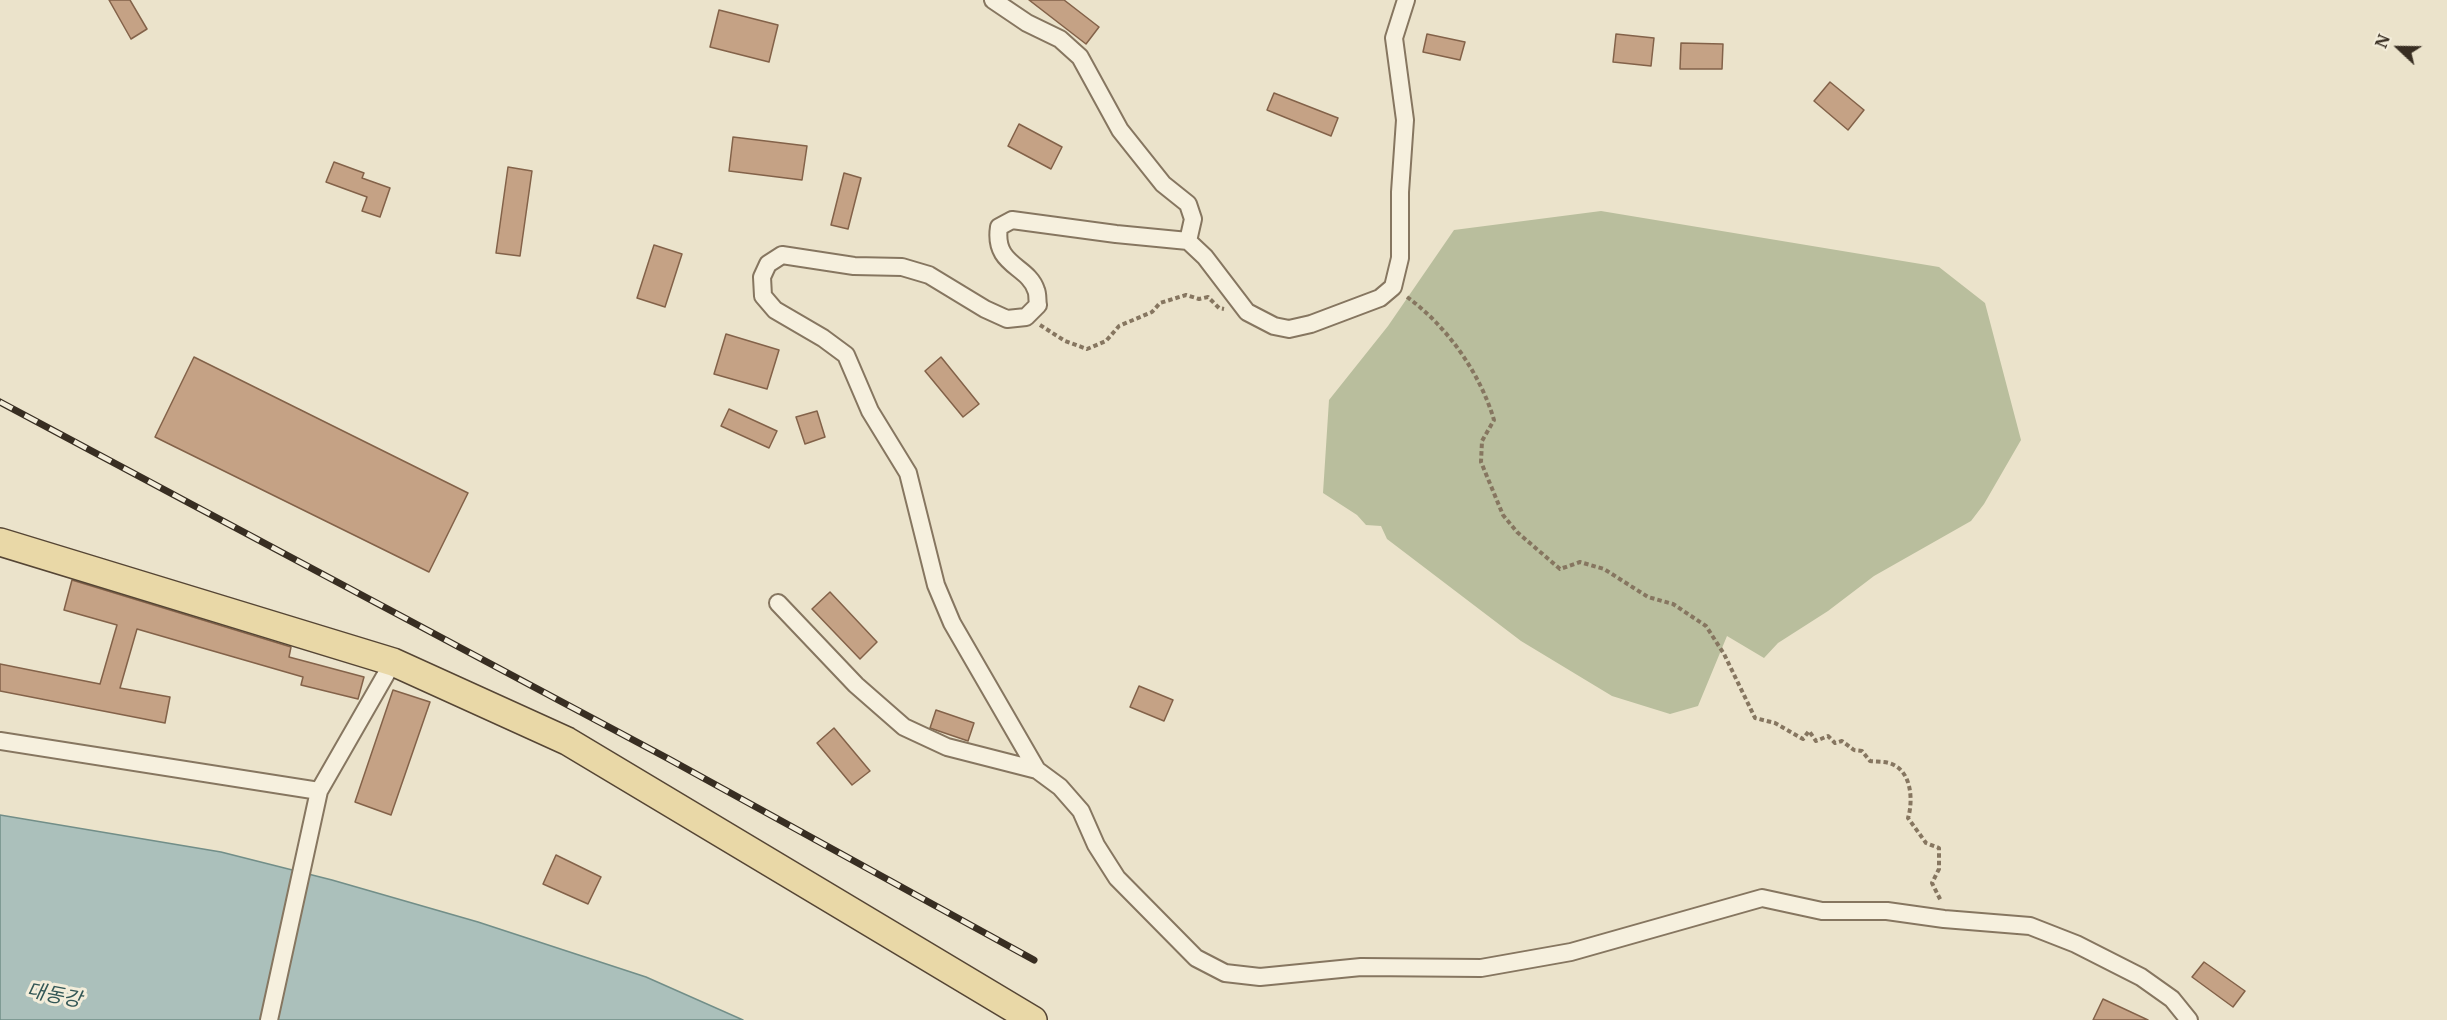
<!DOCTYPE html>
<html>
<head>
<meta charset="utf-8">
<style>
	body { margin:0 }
	#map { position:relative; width:2447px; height:1020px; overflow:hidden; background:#ebe3cb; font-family:Merriweather,serif }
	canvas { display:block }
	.north { position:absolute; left:2369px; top:18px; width:60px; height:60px; -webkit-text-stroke:4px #f3edda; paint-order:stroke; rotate:292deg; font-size:16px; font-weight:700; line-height:24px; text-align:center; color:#382e22 }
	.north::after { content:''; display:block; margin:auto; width:21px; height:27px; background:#382e22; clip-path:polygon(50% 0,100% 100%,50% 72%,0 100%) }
</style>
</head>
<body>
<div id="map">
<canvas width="2447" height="1020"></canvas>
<div class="north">N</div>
</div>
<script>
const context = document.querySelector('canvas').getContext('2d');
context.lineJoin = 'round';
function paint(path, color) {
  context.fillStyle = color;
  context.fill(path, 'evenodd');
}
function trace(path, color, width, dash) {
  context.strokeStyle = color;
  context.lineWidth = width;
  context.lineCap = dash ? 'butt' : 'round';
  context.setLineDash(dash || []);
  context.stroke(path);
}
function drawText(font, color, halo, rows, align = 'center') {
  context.font = font + ' Merriweather,"Noto Sans KR",serif';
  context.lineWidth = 6;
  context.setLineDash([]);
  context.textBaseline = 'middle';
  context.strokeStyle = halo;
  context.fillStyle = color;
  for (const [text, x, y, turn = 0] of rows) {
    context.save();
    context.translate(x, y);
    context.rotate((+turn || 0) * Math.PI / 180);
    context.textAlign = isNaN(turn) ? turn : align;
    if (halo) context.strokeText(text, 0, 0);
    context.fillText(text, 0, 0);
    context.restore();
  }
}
paint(new Path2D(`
	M1601,211L1939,267L1985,303L2021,440L1984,504L1971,521L1874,576L1828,611L1778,643L1764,658L1727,636L1698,706L1670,714L1612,696L1521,641L1387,539L1381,526L1366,525L1357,515L1323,493L1329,400L1388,326L1454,230Z`), '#b9be9d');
const water = new Path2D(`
	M0,815L221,852L332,880L478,922L646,977L743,1020H0Z`);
paint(water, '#abc0bb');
trace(water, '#728e88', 1.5);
const building = new Path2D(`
	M109,0H130L147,29L131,39Z
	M1029,0H1064L1099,27L1086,44Z
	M719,10L778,25L769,62L710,47Z
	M1427,34L1465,42L1460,60L1423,52Z
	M1616,34L1654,38L1651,66L1613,62Z
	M1681,43L1723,44L1722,69H1680Z
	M1830,82L1864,110L1848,130L1814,101Z
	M1274,93L1338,118L1331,136L1267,110Z
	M1019,124L1062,147L1051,169L1008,146Z
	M733,137L807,146L802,180L729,171Z
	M334,162L364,173L362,178L390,188L380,217L362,211L367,197L326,182Z
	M508,167L532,171L520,256L496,253Z
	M844,173L861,178L848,229L831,225Z
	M654,245L682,254L665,307L637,298Z
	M726,334L779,350L767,389L714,374Z
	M194,357L468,493L429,572L155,437Z
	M941,357L979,404L963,417L925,371Z
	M729,409L777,431L769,448L721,426Z
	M817,411L825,437L805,444L796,417Z
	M72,580L291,647L289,657L364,677L358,699L301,685L303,677L137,629L120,688L170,697L165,723L0,691V664L100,684L117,625L64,610Z
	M830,592L877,642L860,659L812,609Z
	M1139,686L1173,700L1164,721L1130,707Z
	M393,690L430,702L391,815L355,802Z
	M936,710L974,723L968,741L930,728Z
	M834,728L870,771L852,785L817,743Z
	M556,855L601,877L588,904L543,884Z
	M2204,962L2245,991L2233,1007L2192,977Z
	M2103,999L2148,1020H2093Z`);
paint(building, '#c5a285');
trace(building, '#836249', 1.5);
const street = new Path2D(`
	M993,0L1027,23L1060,39L1080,57L1120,130L1163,184L1188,204L1193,219L1188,241
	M778,603L856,685L904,727L947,747L1037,770L1060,787L1081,811L1096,845L1117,878L1196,958L1225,973L1260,977L1361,967L1481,968L1571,952L1762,898L1822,911H1887L1944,919L2030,926L2076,944L2141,977L2172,999L2189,1020
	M0,741L319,791L393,662
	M1037,770L952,623L936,585L908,473L870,411L846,355L823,338L775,310L763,296L762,277L768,264L782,255L854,266L902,267L929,275L985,309L1007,319L1026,317L1038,305C1037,301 1038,294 1036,290C1028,265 993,266 999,227L1012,220L1116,234L1188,241L1205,257L1247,312L1274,326L1289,329L1311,324L1380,298L1393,287L1400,258V192L1405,120L1394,38L1406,0
	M269,1020L319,791`);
const primary = new Path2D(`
	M0,542L393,662L567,741L1033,1020`);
trace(street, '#867660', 20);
trace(primary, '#554534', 30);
trace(new Path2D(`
	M1407,297C1447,326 1480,373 1494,420L1482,441L1481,462L1503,515L1517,532L1560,569L1580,562L1604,569L1648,597L1673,604L1706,626L1724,654L1755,718L1775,723L1803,739L1809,731L1816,741L1828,736L1835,743L1842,741L1854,750L1862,751L1870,761C1878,762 1887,761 1894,765C1912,774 1913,802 1908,818L1926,843L1939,848V869L1932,883L1941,901
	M1040,325L1065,341L1087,349L1106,341L1119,326L1152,312L1160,303L1186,295L1199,299L1208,297L1219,308L1224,309`), '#867660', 4, [4.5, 3]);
trace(street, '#f6f0de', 16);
trace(primary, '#e9d8a7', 27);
const rail = new Path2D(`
	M0,402L667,758L1034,960`);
trace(rail, '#382e22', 7);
trace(rail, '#f3edda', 4.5, [14]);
drawText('italic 20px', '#335756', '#f3edda', [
	["대동강",54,996,11]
]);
</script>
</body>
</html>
